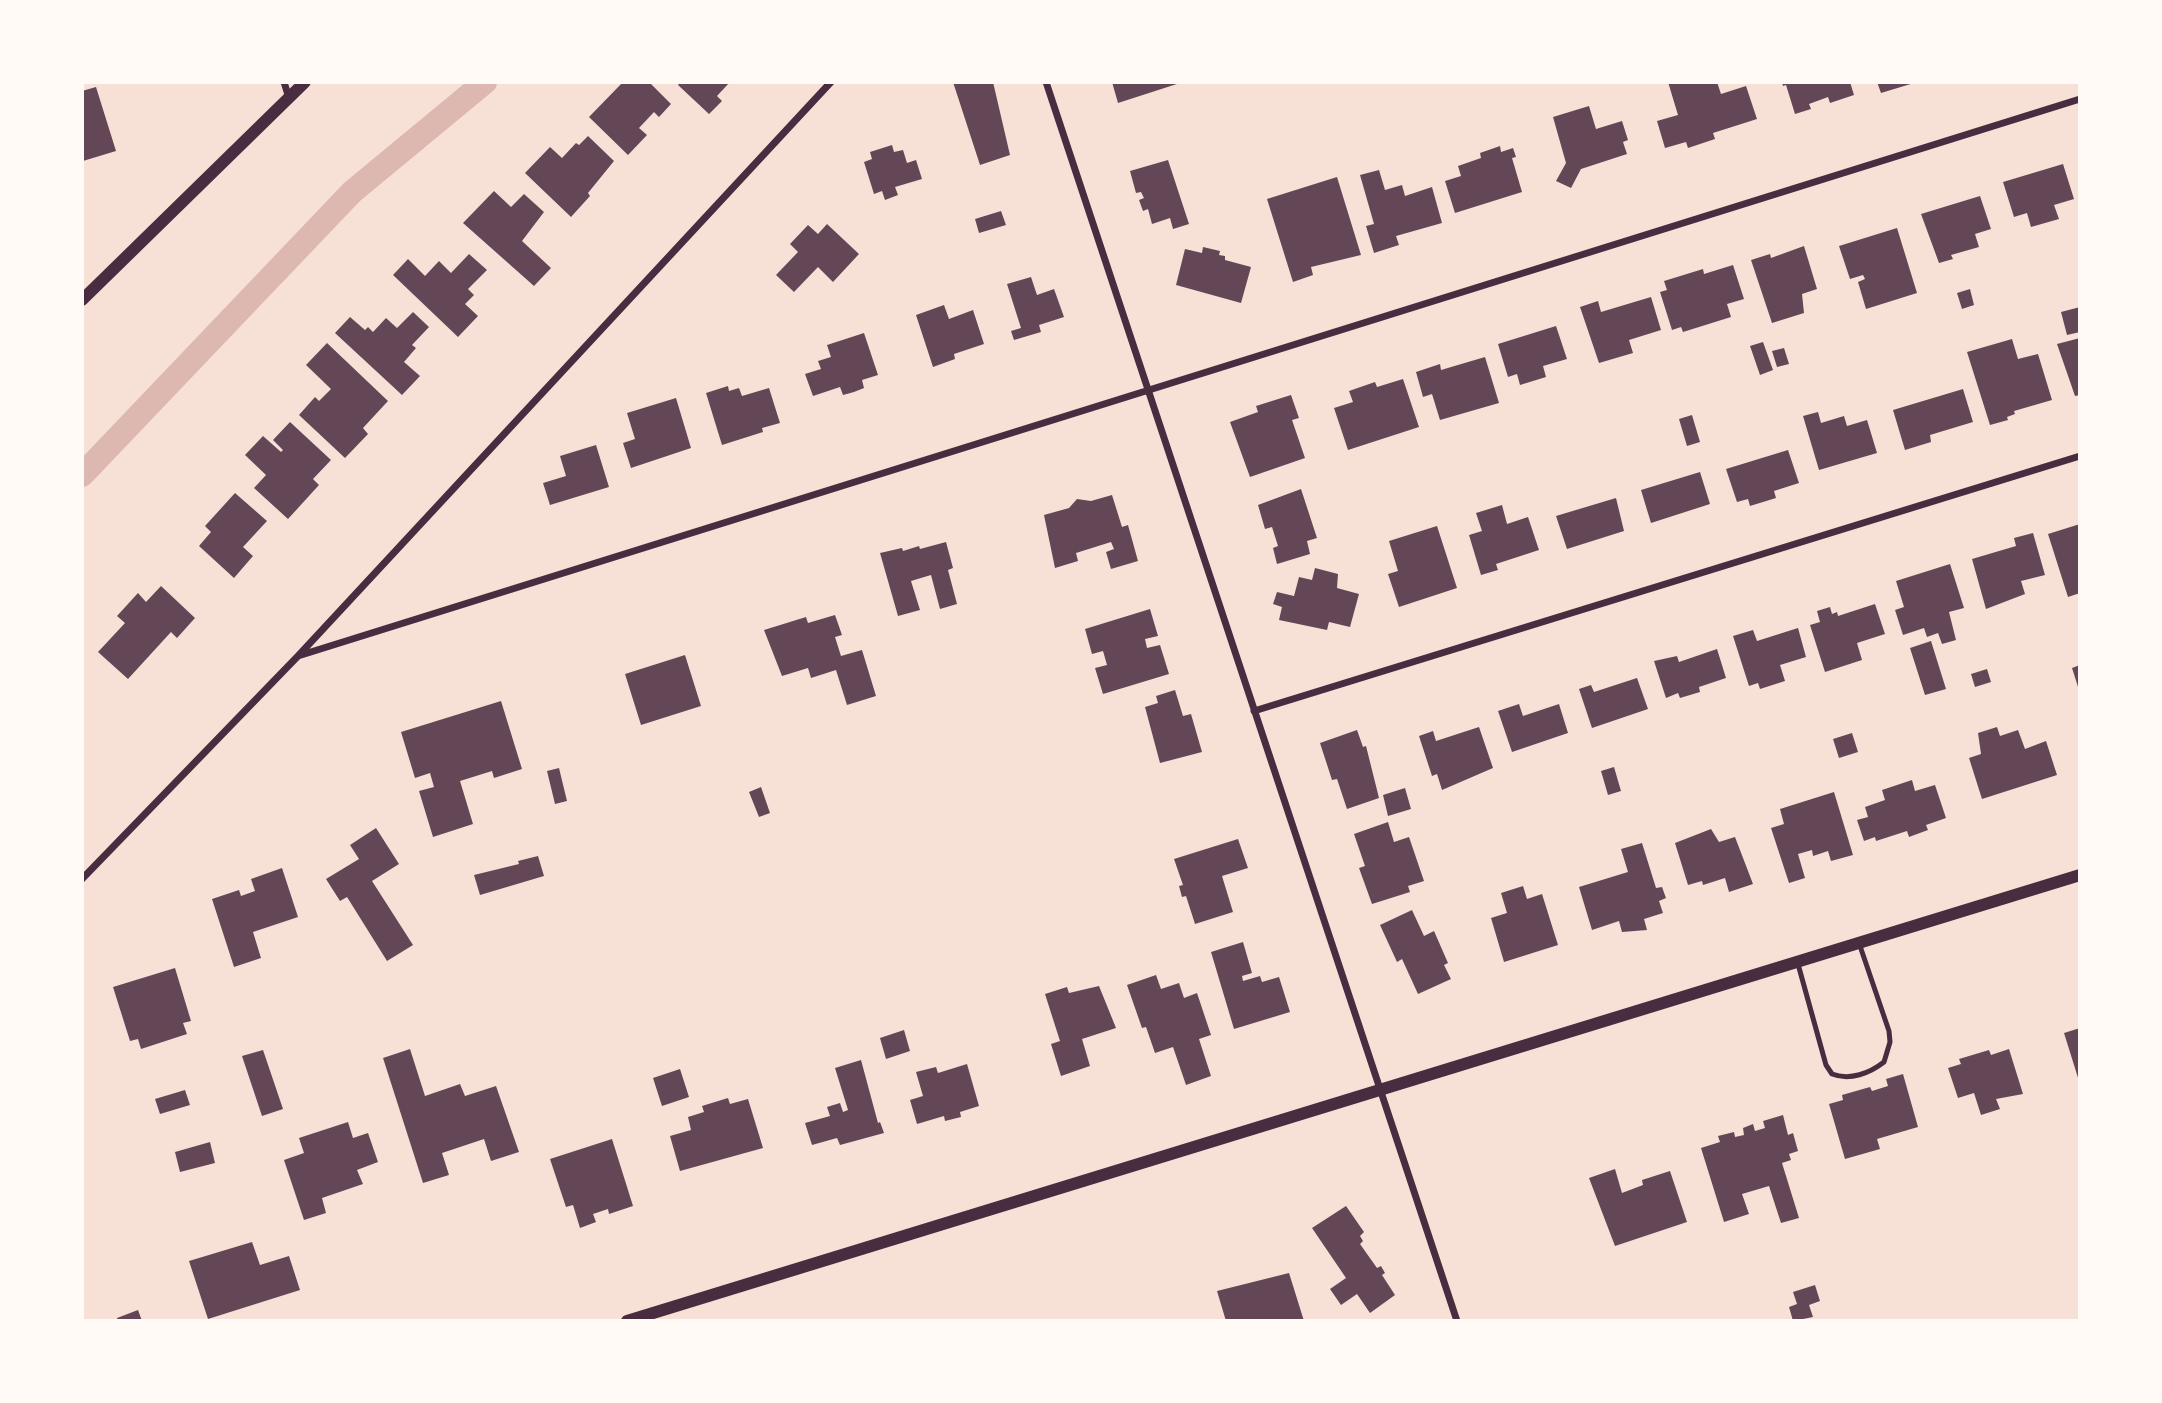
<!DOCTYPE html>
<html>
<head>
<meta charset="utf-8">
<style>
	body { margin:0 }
	#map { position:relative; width:2162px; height:1403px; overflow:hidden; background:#f7e1d7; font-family:Manrope,sans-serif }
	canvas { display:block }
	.frame { position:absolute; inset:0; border:84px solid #fffaf5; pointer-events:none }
</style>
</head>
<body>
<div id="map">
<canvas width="2162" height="1403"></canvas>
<div class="frame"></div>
</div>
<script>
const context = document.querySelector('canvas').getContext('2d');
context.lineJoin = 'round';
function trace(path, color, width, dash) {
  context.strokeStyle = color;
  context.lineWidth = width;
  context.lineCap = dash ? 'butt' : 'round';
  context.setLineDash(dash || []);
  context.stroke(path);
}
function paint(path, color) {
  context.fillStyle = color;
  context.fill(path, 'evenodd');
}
trace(new Path2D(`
	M82,475L352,192L485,82`), '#dcb8b0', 24);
paint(new Path2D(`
	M623,82H649L671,104L659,117L654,112L639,128L647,135L628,155L589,117Z
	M680,82H730L717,96L722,101L709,114L678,85Z
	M953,82H993L1010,155L980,165Z
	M1112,82H1180V83L1118,103Z
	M1668,82H1717L1721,94L1746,86L1757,119L1713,133L1715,139L1688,148L1686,142L1665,148L1657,121L1678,115Z
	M1782,82H1850L1854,95L1830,103L1828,97L1809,104L1811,109L1795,114L1786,85L1783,86Z
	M1877,82H1914V83L1881,93Z
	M96,87L116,151L83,161L82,91Z
	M1589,106L1596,129L1622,121L1628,140L1623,142L1627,154L1581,169L1571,188L1556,181L1566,163L1553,117Z
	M588,136L614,161L588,193L590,196L571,217L525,173L550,147L562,158L576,143L579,145Z
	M892,145L894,152L903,150L907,163L916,160L922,179L895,187L898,195L885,200L882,191L874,194L864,162L872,159L870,152Z
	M1500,146L1501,152L1513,148L1516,157L1512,158L1522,192L1455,213L1445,181L1461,176L1458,166L1481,158L1480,153Z
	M1168,160L1189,224L1173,229L1170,218L1152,224L1148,209L1143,211L1139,200L1144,198L1141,192L1136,193L1130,171Z
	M2063,164L2074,199L2054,205L2059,219L2031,227L2027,213L2014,217L2003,182Z
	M1379,170L1385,190L1402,185L1405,196L1432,187L1442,223L1396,236L1399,245L1374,253L1366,226L1374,224L1360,175Z
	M1337,177L1361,255L1311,267L1313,275L1293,282L1267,199Z
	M494,191L511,207L524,194L544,212L522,241L551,268L534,286L463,223Z
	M1980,196L1991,229L1975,234L1979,247L1951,255L1953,259L1939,263L1921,214Z
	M1001,211L1006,225L979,233L975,219Z
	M827,224L859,254L833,282L818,267L794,292L776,275L798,252L790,244L808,225L818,234Z
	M1897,228L1917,293L1866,309L1858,282L1865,279L1863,275L1850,279L1839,246Z
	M1804,246L1817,289L1802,294L1804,313L1772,323L1751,260L1770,254L1771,258Z
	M1203,247L1220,251L1219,255L1225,256V260L1251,267L1241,303L1176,285L1185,249L1202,253Z
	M469,254L487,270L468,289L474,295L465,304L478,316L458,337L393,275L408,259L425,276L439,261L451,273Z
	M1733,265L1744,299L1727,304L1731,317L1683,332L1681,327L1672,330L1660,292L1667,290L1664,281L1703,269L1704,274Z
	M1031,277L1037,295L1054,289L1064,317L1039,325L1041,332L1014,340L1011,331L1021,328L1007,284Z
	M1970,289L1974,305L1962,309L1957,293Z
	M1651,297L1661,330L1629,340L1633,353L1599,363L1580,307L1598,301L1601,312Z
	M944,305L949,319L973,310L984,344L954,354L955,359L933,367L916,315Z
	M2080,307V332L2067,335L2061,312Z
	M413,312L429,327L412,345L416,348L404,362L420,376L402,395L335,333L350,317L365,330L368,327L373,332L386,318L397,328Z
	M1556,326L1567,359L1543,366L1546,377L1520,385L1517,374L1508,377L1498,344Z
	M864,333L878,375L862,380L864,388L854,392L843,395L840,387L813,396L805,374L821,369L818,361L831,357L827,345Z
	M2080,338V395L2075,396L2057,344Z
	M2012,339L2018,359L2038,354L2052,400L2014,411L2015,414L2007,417L2008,420L1990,425L1967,352Z
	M1763,342L1773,370L1760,375L1750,346Z
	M327,343L388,401L363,428L368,434L345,458L299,415L315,397L319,401L331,389L306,365Z
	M1784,348L1789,364L1777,367L1772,351Z
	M1485,357L1499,403L1440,420L1432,394L1423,397L1416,372L1440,364L1441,370Z
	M1403,379L1419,427L1348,450L1334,408L1353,402L1349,391L1375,382L1377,387Z
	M728,386L729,391L739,388L742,396L769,388L780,423L762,428L763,432L722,445L706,393Z
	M1963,389L1973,422L1930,435L1931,442L1905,450L1893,410Z
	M1291,395L1299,418L1292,420L1305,458L1250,477L1230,422L1258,412L1256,406Z
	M676,398L691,448L631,468L623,443L635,439L627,413Z
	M1818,412L1821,423L1844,416L1847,426L1867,420L1877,453L1819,470L1803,416Z
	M1692,415L1700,442L1687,446L1679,419Z
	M290,422L331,460L313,479L319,485L288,519L254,488L266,475L245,455L263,436L281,452L283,450L273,440Z
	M596,445L609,487L550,505L543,483L566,476L560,456Z
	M1788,450L1799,483L1774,491L1776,498L1750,506L1748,499L1737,502L1726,469Z
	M1700,472L1710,504L1651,523L1641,490Z
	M1301,489L1317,538L1307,541L1310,554L1277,564L1273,548L1278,546L1272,527L1265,529L1258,505Z
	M235,493L267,521L243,547L253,556L234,578L199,546L211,532L205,526Z
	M1112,495L1122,527L1128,525L1138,561L1111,569L1106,552L1114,549L1111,542L1076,553L1078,561L1055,568L1044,515L1069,508L1077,499L1091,501Z
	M1616,498L1624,531L1567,549L1556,516Z
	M1502,505L1507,524L1528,517L1539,550L1496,564L1498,570L1481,575L1469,535L1482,531L1476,513Z
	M2080,524V593L2068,597L2048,534Z
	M1437,526L1457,588L1399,607L1388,574L1398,571L1389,541Z
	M2033,533L2045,575L2021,581L2025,594L1986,609L1972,559L2016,546L2014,538Z
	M946,542L953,568L948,570L957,604L940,609L931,575L911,581L920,610L898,616L880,553L902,548L903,551L919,546L920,549Z
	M1950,564L1964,608L1949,612L1956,640L1942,644L1938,633L1927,637L1924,628L1903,635L1895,610L1904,607L1896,581Z
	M1315,568L1338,574L1337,588L1359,594L1350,627L1329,622L1327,630L1279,620L1282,607L1273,604L1277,592L1294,596L1299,577L1312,580Z
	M161,586L195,618L177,638L171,632L128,679L98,652L125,623L117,616L138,593L146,602Z
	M1875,604L1885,634L1857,643L1862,660L1825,672L1810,625L1820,622L1817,611L1830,607L1832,614L1837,612L1838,616Z
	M1150,609L1158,636L1145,639L1147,648L1160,645L1169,674L1103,694L1095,668L1107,665L1103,651L1092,654L1085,629Z
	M835,615L842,635L835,637L841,656L862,650L876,696L847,705L836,670L811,678L808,668L782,676L764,630L806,617L808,623Z
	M1798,628L1806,657L1780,665L1785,681L1760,689L1758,683L1749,686L1733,636L1753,630L1757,641Z
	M1931,641L1946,689L1925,695L1910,648Z
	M1717,649L1726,678L1699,687L1700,692L1680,698L1678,693L1666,698L1654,661L1677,656L1679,662Z
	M685,655L701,706L641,725L625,674Z
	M2080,665V690H2079L2072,668Z
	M1987,669L1991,682L1975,687L1971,674Z
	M1637,678L1648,709L1592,728L1579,689L1591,685L1594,692Z
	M1175,690L1183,716L1191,714L1202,752L1160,763L1145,707L1158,703L1156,696Z
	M501,701L522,769L494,778L492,771L460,781L473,824L433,837L419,791L434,787L430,773L415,778L401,732Z
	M1519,704L1523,716L1559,704L1568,733L1512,752L1498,711Z
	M1479,727L1493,768L1442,790L1437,774L1432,776L1419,736L1433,731L1436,741Z
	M1997,727L2000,736L2018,730L2025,749L2046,741L2057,775L1982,799L1969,758L1981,754L1978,733Z
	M1357,730L1363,747L1366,746L1379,798L1347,809L1337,779L1332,780L1320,743Z
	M1852,733L1858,752L1839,758L1833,739Z
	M1614,767L1621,791L1608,795L1601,771Z
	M559,768L567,801L555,804L547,771Z
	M1912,780L1915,791L1935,785L1946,818L1926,825L1928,830L1909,837L1907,831L1876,841L1875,837L1864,841L1857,820L1868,817L1865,807L1885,800L1882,790Z
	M761,787L770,813L759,817L749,792Z
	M1405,788L1411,809L1388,816L1383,795Z
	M1834,792L1853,855L1831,861L1828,851L1813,856L1812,850L1798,854L1805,878L1789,883L1771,828L1784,824L1780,809Z
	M1388,822L1394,842L1409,837L1424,881L1408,886L1410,892L1372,904L1359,868L1365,866L1354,834Z
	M376,828L399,864L372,881L413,945L387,961L347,897L340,901L326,879L359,859L350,845Z
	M1711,829L1719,842L1735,837L1753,884L1729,892L1725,878L1703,885L1702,881L1688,885L1675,843Z
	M1238,839L1248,868L1222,876L1233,912L1195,924L1186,896L1182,897L1179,886L1183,885L1174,859Z
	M1642,843L1656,888L1662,887L1666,898L1659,901L1663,913L1644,919L1647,930L1622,932L1619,921L1592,930L1579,887L1628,872L1621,849Z
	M538,856L544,876L480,895L474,875L519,864L518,861Z
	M282,868L298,917L253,932L261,958L234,967L212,899L239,890L241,896L255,891L251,879Z
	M1523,886L1527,899L1542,894L1558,945L1504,962L1491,918L1507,913L1501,893Z
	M1412,910L1424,936L1434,931L1448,963L1444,965L1451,979L1418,994L1402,959L1397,962L1380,925Z
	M1243,942L1252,973L1242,976L1243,981L1260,976L1262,982L1279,977L1290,1012L1234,1029L1211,952Z
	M175,968L191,1021L183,1023L187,1034L141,1049L138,1039L130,1041L113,987Z
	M1156,975L1161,989L1179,983L1184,998L1197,993L1211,1035L1199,1039L1211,1076L1186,1085L1173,1047L1155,1053L1146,1027L1142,1028L1127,985Z
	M1099,986L1116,1028L1082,1039L1090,1066L1061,1076L1051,1044L1060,1041L1045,994L1067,987L1069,993Z
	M2080,1028V1081H2079L2064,1033Z
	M904,1030L910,1051L886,1059L880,1038Z
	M410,1049L425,1096L460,1084L465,1096L496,1086L519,1152L491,1161L484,1139L442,1153L449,1175L423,1183L383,1058Z
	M2009,1049L2023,1094L1996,1099L2000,1109L1981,1115L1974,1093L1958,1098L1948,1068L1961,1064L1959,1059L1989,1050L1991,1055Z
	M263,1050L283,1109L262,1116L242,1056Z
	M861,1060L878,1123L880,1122L884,1133L840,1145L837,1138L812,1145L805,1123L830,1116L827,1107L840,1103L843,1112L848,1110L835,1068Z
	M967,1064L979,1106L960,1112L961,1117L945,1121L944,1116L917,1124L910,1100L923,1096L916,1072L936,1067L938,1073Z
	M680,1069L689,1097L662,1106L653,1078Z
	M1903,1074L1918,1127L1877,1139L1880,1149L1845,1159L1829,1104L1843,1100L1842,1095L1870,1087L1872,1091L1888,1086L1886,1079Z
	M185,1090L190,1105L160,1114L155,1099Z
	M728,1098L730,1104L748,1099L763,1148L680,1171L670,1136L691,1130L688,1117L704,1112L702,1106Z
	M1783,1115L1788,1135L1793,1133L1798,1151L1789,1154L1791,1160L1782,1163L1799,1218L1781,1223L1769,1186L1742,1194L1749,1214L1724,1222L1701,1148L1720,1142L1718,1136L1734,1132L1735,1137L1744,1135L1743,1128L1753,1124L1755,1131L1765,1128L1763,1121Z
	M348,1122L353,1138L368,1133L378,1162L357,1170L363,1184L322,1198L326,1213L304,1220L284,1160L304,1153L299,1138Z
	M612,1139L633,1206L609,1214L608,1209L593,1214L596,1222L580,1228L573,1205L566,1207L550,1159Z
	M210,1142L215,1163L180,1172L175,1152Z
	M1615,1169L1622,1193L1643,1185L1642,1180L1670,1171L1687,1222L1615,1246L1589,1178Z
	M1346,1206L1364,1232L1360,1236L1363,1241L1360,1244L1377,1268L1381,1266L1385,1273L1382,1275L1395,1295L1370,1313L1357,1294L1341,1305L1330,1289L1346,1278L1312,1228Z
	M252,1242L260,1265L289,1256L300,1290L208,1319L189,1261Z
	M1289,1273L1304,1321H1226L1217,1291Z
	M1815,1285L1820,1301L1809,1305L1813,1317L1793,1321L1789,1307L1797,1304L1793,1292Z
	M138,1310L142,1321H118L117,1318Z`), '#644757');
trace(new Path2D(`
	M1798,964L1826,1065L1832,1074C1850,1081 1870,1073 1884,1062L1890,1042L1889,1031L1859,943`), '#4a2c40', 5);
trace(new Path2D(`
	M284,82L288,95
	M1046,82L1457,1321
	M298,656L2080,99
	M1254,711L2080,456
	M82,879L298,656L831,82`), '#4a2c40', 7);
trace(new Path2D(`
	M82,300L305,82
	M627,1321L2080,875`), '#4a2c40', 12);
</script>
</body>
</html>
